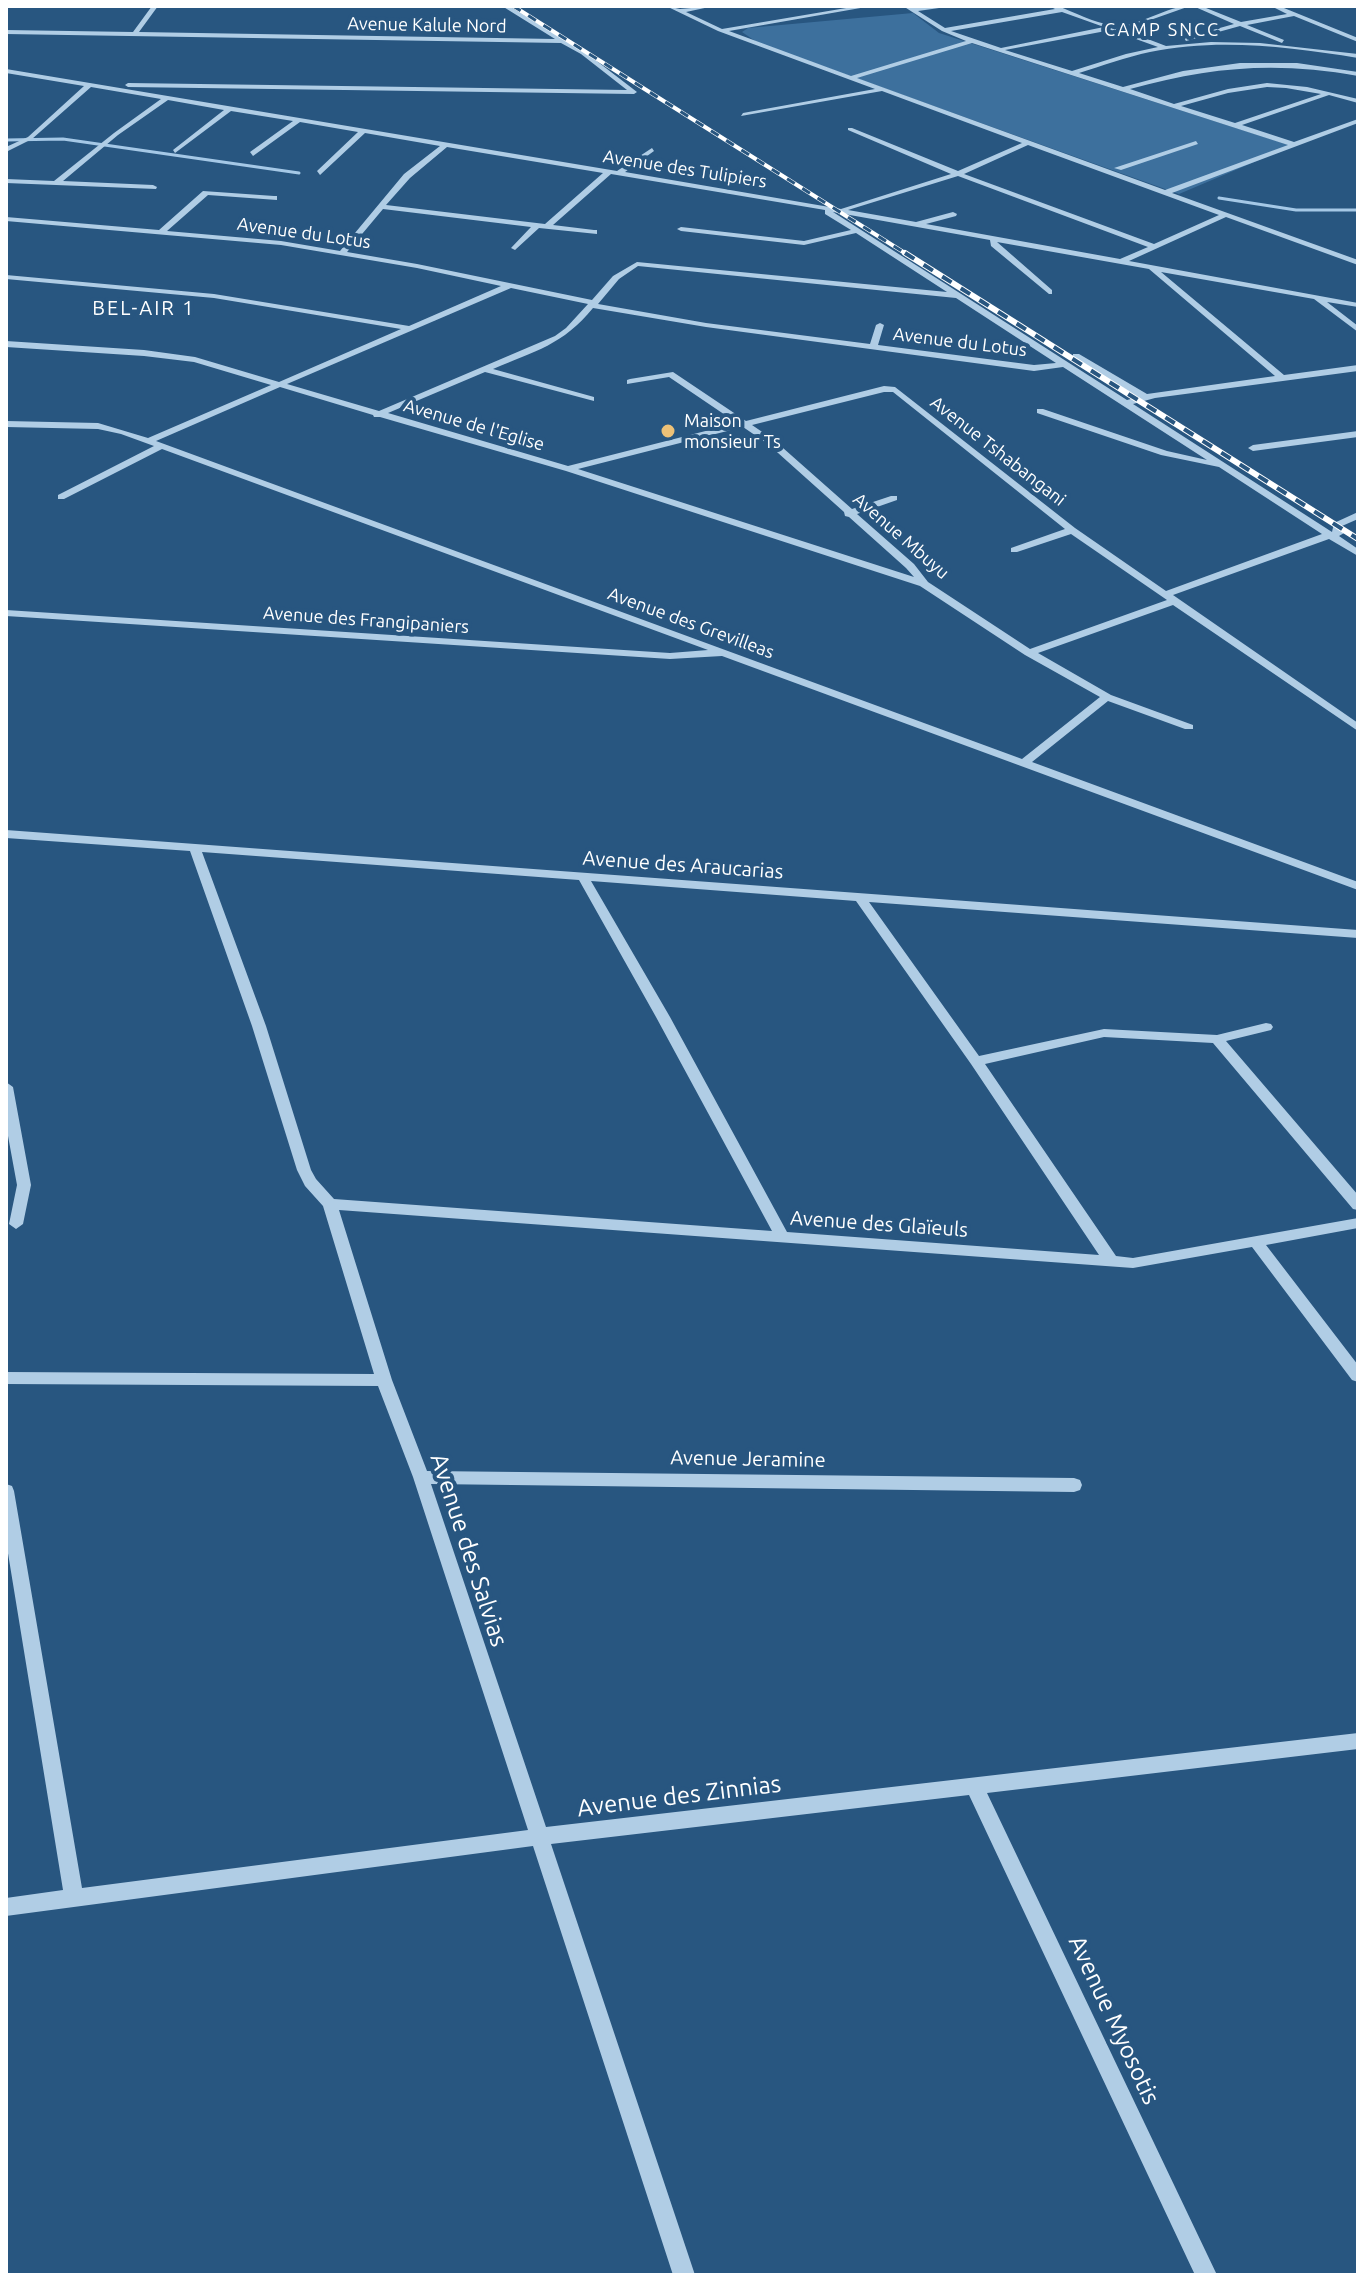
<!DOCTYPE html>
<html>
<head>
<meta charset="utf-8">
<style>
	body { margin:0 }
	#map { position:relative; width:1364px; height:2281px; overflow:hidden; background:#285680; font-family:Ubuntu,sans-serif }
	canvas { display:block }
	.frame { position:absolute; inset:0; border:8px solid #fff; pointer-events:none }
</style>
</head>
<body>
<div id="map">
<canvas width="1364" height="2281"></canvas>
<div class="frame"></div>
</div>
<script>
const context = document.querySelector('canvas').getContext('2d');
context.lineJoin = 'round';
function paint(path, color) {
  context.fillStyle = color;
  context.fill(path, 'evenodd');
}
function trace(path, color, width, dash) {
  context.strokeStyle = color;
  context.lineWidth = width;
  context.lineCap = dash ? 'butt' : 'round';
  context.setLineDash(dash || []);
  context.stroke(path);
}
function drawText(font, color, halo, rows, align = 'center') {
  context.font = font + ' Ubuntu,sans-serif';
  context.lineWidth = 8;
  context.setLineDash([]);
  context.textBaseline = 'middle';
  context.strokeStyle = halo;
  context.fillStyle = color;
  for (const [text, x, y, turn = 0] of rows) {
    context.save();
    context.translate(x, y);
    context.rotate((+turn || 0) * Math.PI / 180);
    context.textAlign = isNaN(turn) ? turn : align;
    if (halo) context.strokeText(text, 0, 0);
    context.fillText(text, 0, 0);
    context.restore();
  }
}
paint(new Path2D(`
	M913,13L939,33L1292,146L1179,194L758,43L742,32L748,28Z`), '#3d709d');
trace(new Path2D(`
	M6,140L63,139L299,173
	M1219,198L1296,210H1358`), '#a5c8e6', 3);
paint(new Path2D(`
	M152,6H158L139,32L555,39L502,6H509L585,52L637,92L634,94L128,87L125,85L128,83L627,90L581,54L561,43L6,34V30L133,32Z
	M666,6L680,9L714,6L686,12L722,29L858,6H872L729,31L851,76L966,41L942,31L903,6L913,8L953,6L918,11L945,28L1055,9L1049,6H1058C1073,12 1095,23 1111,25C1138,29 1164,6 1190,6L1139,24L1119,28L1166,46L1211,42L1260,43L1358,54V58C1290,47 1218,38 1150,52C1126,57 1102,66 1079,73L1123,87L1183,71L1240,63H1297L1358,72V76C1276,61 1209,67 1130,89L1174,104L1228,89L1267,83L1307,87L1358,99V103L1329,95L1242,125L1294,142L1358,119V123L1172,193L1358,260V265L1226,217L1129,261L1358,303V307L1327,302L1358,326V332L1314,299L1161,272L1284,375L1358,365V371L1155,398L1133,404L1332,532L1334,523L1358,512V519L1342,526L1344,533L1339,536L1358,549V556L1329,539L1173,595L1358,723V731L1173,605L1038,653L1111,695L1193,725V729H1185L1108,701L1032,762L1358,882V890L722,656L670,659L6,616V610L670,653L708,650L162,449L64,499H58V495L154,446L121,434L98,429L6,427V421L98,423L148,438L271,385L194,362L144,356L6,347V341L144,350L195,357L279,382L401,329L214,298L6,279V275L214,294L409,326L501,286L417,268L281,245L6,221V217L159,230L203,191L274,196H277V200L208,195L167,231L281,241L340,251L404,174L440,146L365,133L320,175L317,171L358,132L300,122L253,156L250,152L293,121L231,111L175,153L173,150L224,110L168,100L118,135L63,181L153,185L157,187L156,189L6,183V179L54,181L114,133L161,99L91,87L32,139L6,152V147L28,137L84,86L6,73V69L617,171L652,148L654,151L625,172L841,209L951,174L848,130V128H852L958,171L1022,143L882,91L741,116L743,113L875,89L718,31ZM1062,12L1104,27L1001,48L951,31ZM1111,30L1158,47L1126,54L1072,71L1005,50ZM972,43L1288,145L1165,190L857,78ZM1267,87L1286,88L1321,94L1235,123L1181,106L1228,93ZM1028,145L1219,215L1154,244L964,174ZM447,147L603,173L545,224L386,205L410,178ZM611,174L825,210V214L851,230L804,241L681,227L677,229L681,231L804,245L856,233L947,292L637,262L613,276L592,300L417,264L347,252L383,209L531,227L511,248L515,250L539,228L597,234V230H594L553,225ZM958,176L1148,247L1120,259L926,224L956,216L957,214L953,212L916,222L848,210ZM833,212L990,240L991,246L1049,294H1052V290L997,242L1149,269L1275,376L1147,394L1079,354H1073V358L1138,397L1127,400ZM638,266L956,298L1056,363L1034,365L878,345L884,325L880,323L876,325L870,344L706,323L598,304L619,279ZM511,288L588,304L566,328L555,336L379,411L287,384ZM593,308L706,327L1034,371L1063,367L1207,460L1167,451L1043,409H1037V413L1161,455L1219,467L1322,534L1166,591L1075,528L895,387L884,386L746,421L673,372L630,379L627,380V384L669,377L737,423L568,466L388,413L485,372L594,401V397L493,369C535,351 563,345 593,308ZM280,387L373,415L374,417H380L566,471L920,586L1025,655L1100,697L1022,759L156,441ZM884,392H893L1065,529L1011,548V552H1017L1071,534L1167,600L1030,649L928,582L914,564L857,514L897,500V496H891L852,509L774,440L752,425ZM743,427L768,444L844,512L845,516L849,517L906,568L914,577L578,469Z
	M1193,6H1201L1241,22L1287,14L1271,6H1279L1358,38V42L1294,16L1247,25L1284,40L1282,43L1240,26L1186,41L1184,38L1234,24Z
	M1196,141L1198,144L1121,170L1114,168Z
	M1358,431V437L1253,451L1248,448L1253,445Z
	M6,830L1358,930V938L869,902L979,1056L1104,1029L1217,1035L1266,1023L1271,1024L1273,1027L1271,1030L1226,1041L1358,1195V1210L1353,1209L1213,1043L1104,1037L985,1064L1116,1256L1133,1258L1358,1218V1228L1266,1245L1358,1365V1382L1352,1380L1252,1247L1133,1268L339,1210L392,1380L427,1471L1074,1478L1080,1480L1082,1485L1080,1490L1074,1492L431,1484L546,1827L1358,1733V1749L987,1793L1217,2275H1195L969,1795L551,1844L695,2275H673L533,1846L6,1916V1898L63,1890L6,1541V1484L12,1486L14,1491L82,1888L528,1830L413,1477L378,1386L6,1384V1372L374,1374L323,1206L305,1186L297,1170L252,1026L190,851L6,838ZM202,852L579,880L656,1017L772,1231L334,1199L316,1179L311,1170L266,1026ZM591,881L856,901L971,1064L1099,1255L787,1232L670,1017Z
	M6,1082L13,1087L31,1185L23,1224L16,1229L9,1224L17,1185L6,1125Z`), '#b0cde5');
const railFar1 = new Path2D(`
	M513,6L908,255`);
const rail = new Path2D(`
	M905,253L1358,539`);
trace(railFar1, '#fff', 4);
trace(rail, '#fff', 6);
trace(railFar1, '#285680', 3, [9]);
trace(rail, '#285680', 4, [11]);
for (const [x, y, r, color] of [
	[668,431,8,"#edc177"]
]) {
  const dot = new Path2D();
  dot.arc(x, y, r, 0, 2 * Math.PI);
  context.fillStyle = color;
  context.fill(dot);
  trace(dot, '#285680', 3);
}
drawText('18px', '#fff', '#285680', [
	["Avenue Kalule Nord",427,25,1],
	["Avenue des Tulipiers",685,169,9],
	["Avenue du Lotus",304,233,8],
	["Avenue du Lotus",960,342,7],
	["Avenue de l'Eglise",474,425,16],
	["Avenue Tshabangani",998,451,38],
	["Avenue Mbuyu",901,536,41],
	["Avenue des Frangipaniers",366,620,4],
	["Avenue des Grevilleas",691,623,20]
]);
context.letterSpacing = '2px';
drawText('18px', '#fff', '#285680', [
	["CAMP SNCC",1162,30]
]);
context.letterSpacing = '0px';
drawText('18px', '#fff', '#285680', [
	["Maison",684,421],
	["monsieur Ts",684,442]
], 'left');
context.letterSpacing = '2px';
drawText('20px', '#fff', '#285680', [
	["BEL-AIR 1",144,308]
]);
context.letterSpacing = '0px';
drawText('20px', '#fff', '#285680', [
	["Avenue des Araucarias",683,865,4],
	["Avenue des Glaïeuls",879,1224,4],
	["Avenue Jeramine",748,1459,1]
]);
drawText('24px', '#fff', '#285680', [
	["Avenue des Salvias",469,1550,72],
	["Avenue des Zinnias",679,1796,-7],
	["Avenue Myosotis",1114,2020,65]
]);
</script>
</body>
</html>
